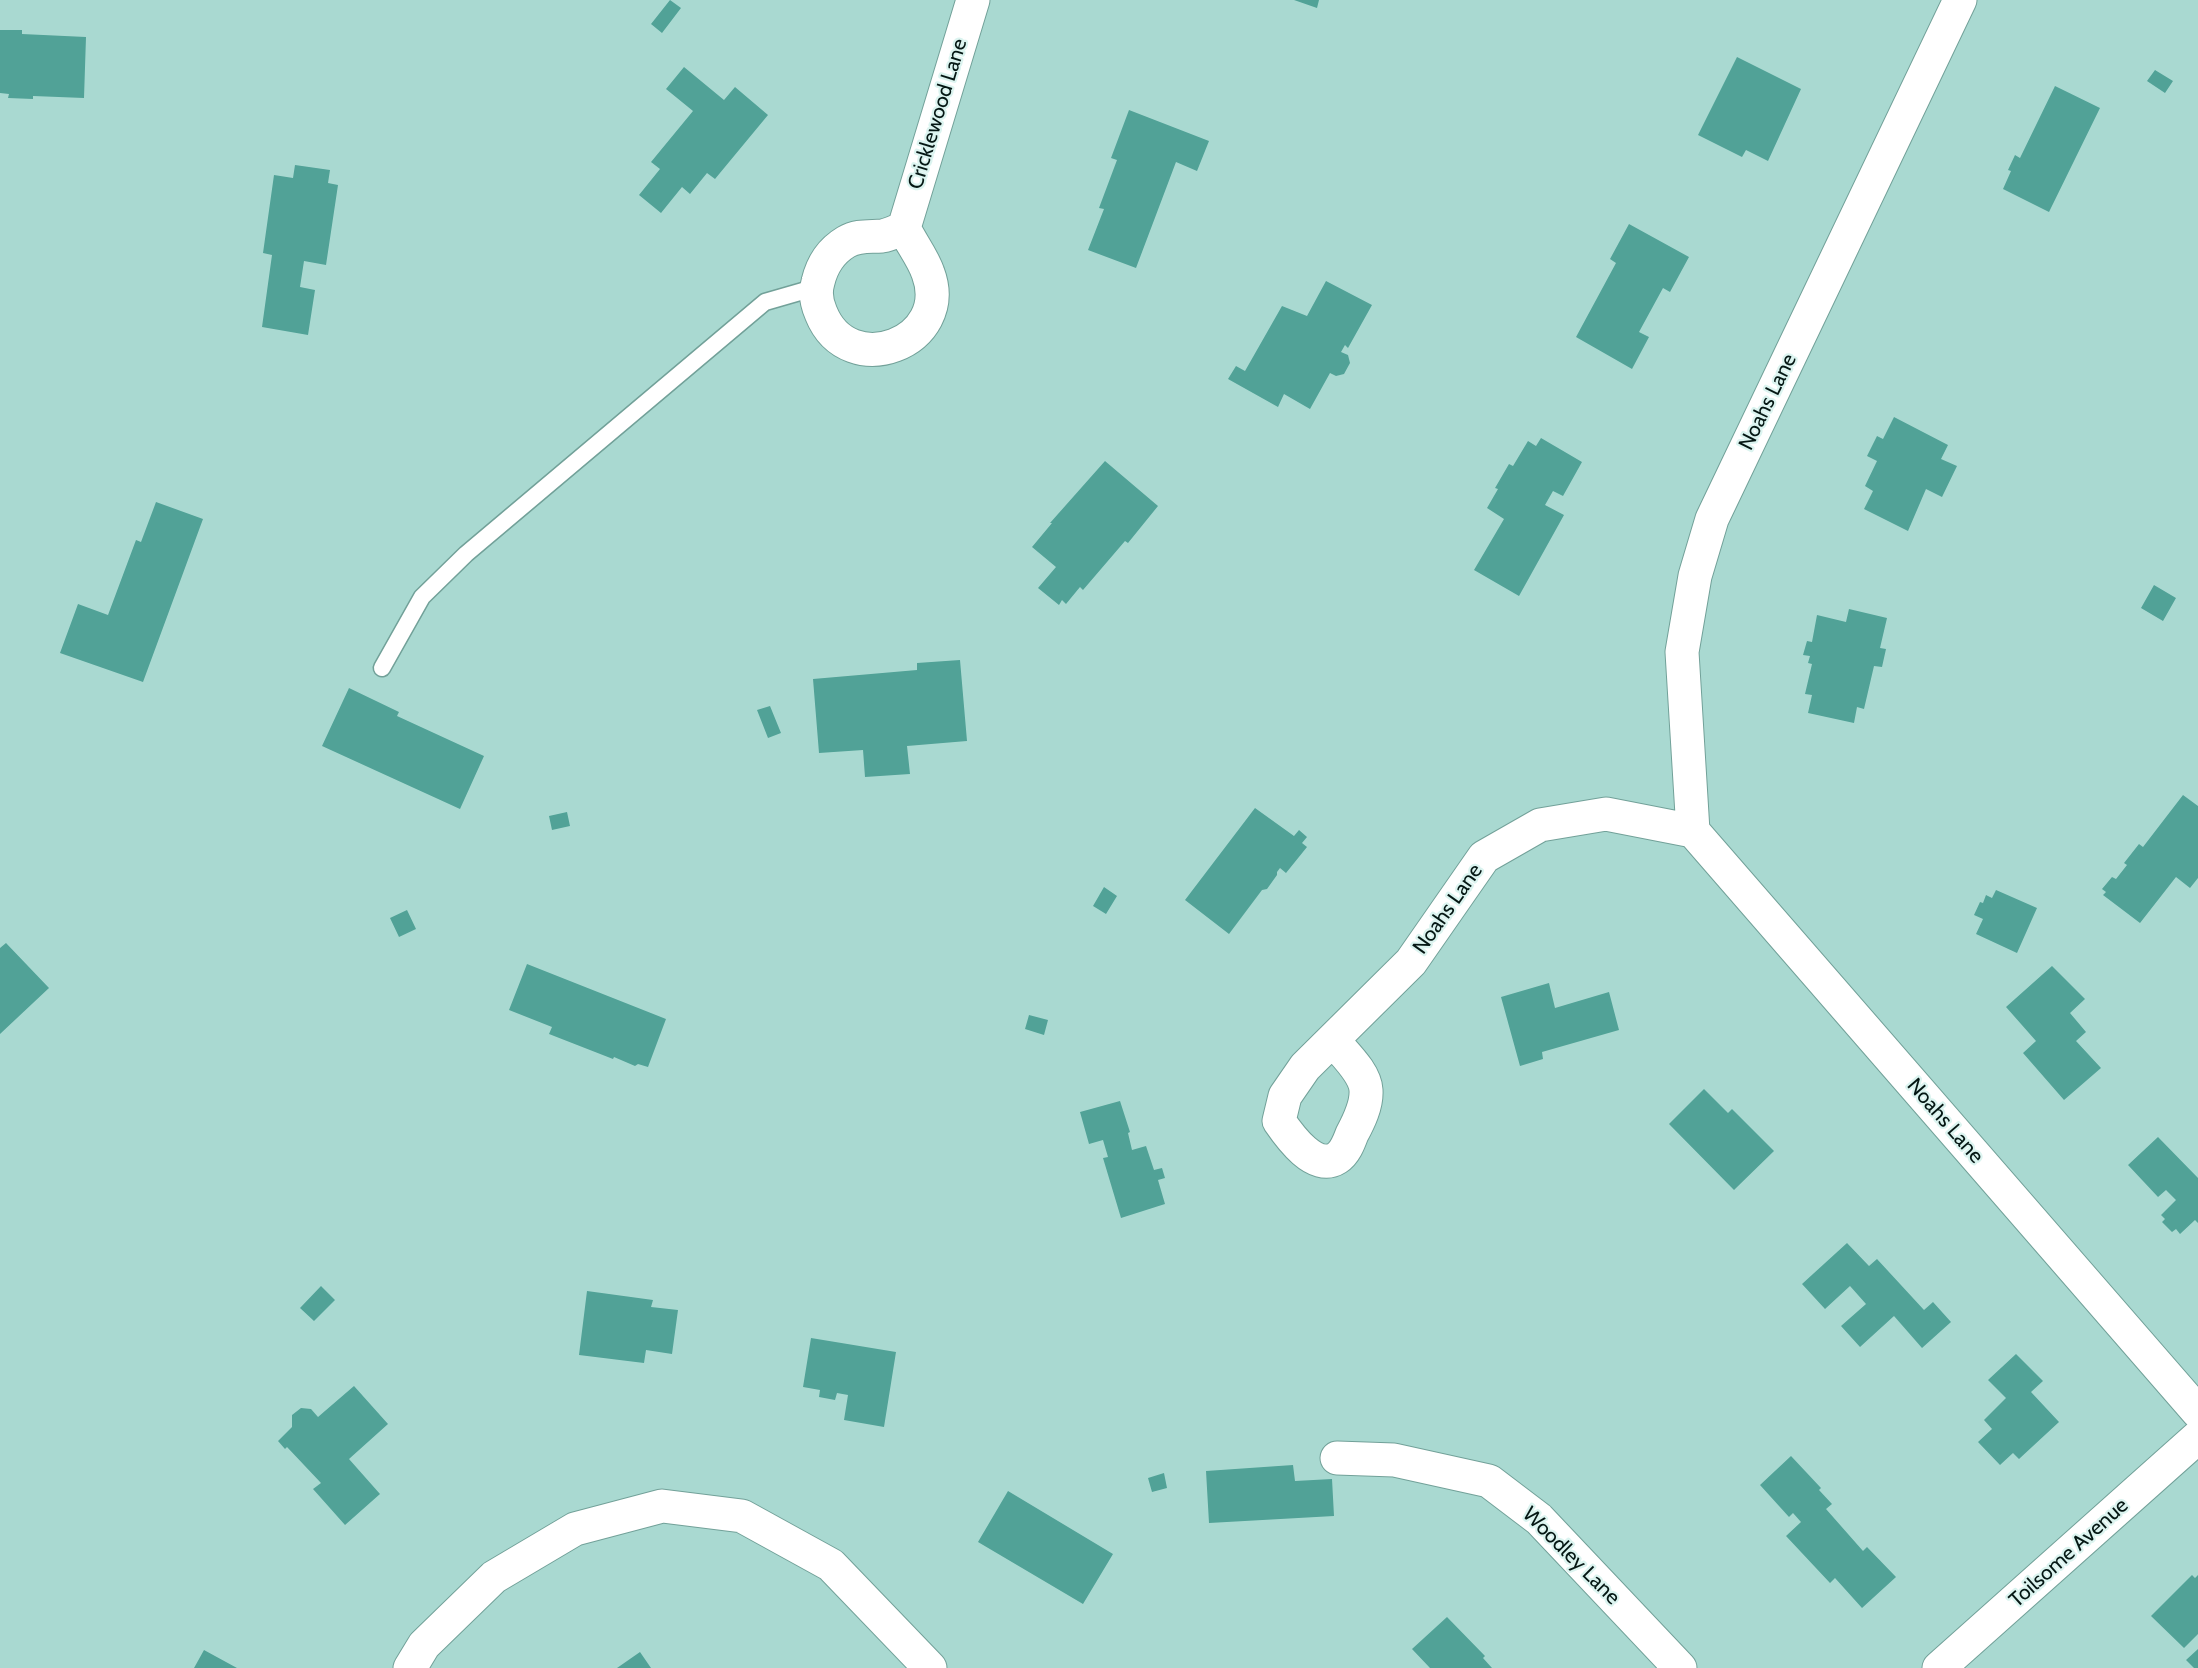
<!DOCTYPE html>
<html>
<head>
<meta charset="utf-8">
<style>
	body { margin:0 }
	canvas { display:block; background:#a9d9d1 }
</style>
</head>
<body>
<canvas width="2198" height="1668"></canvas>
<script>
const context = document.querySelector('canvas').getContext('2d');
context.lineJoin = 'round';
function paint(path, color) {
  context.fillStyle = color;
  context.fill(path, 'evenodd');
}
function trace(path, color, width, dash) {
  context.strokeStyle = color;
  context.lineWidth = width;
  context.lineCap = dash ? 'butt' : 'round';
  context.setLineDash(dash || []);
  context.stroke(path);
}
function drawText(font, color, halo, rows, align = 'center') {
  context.font = font + ' Cabin,sans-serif';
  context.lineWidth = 4.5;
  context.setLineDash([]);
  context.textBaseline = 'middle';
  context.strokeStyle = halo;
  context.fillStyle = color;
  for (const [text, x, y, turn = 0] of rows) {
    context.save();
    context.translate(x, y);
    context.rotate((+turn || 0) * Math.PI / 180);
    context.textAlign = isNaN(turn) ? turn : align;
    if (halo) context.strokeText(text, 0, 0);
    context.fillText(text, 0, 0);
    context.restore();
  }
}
paint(new Path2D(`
	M670,0L681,8L662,33L651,24Z
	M1294,0H1319L1317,8Z
	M0,30H22V34L86,37L84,98L33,96V99L8,98L9,94L0,93Z
	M1737,57L1801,89L1768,161L1746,150L1742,157L1698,135Z
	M684,67L724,100L735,87L768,115L715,179L707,173L690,194L682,187L661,213L639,195L660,169L651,162L693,111L666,89Z
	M2155,70L2173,81L2165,93L2147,81Z
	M2055,86L2100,108L2049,212L2003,189L2011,171L2008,170L2015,155L2020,158Z
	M1129,110L1209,141L1197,171L1176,162L1136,268L1088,250L1104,209L1099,208L1117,160L1111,158Z
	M295,165L330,170L328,183L338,185L326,265L304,261L300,287L315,290L308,335L262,327L272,255L263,253L274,175L293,178Z
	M1629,224L1689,257L1670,292L1663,288L1639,332L1649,337L1632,369L1576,337L1616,263L1610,259Z
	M1326,281L1372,305L1348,348L1345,345L1341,352L1348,355L1350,363L1344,374L1336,376L1330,373L1310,409L1284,394L1278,407L1228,379L1236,366L1245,371L1282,306L1307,316Z
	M1894,417L1948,445L1941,459L1957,466L1942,497L1926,489L1908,531L1864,509L1873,491L1865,486L1877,461L1867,456L1877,436L1883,439Z
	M1541,438L1582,462L1563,496L1553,491L1545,505L1564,515L1519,596L1474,570L1504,519L1487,508L1498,489L1495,488L1509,464L1513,466L1528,441L1536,446Z
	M1105,461L1158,506L1128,543L1125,541L1083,590L1080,587L1066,604L1062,600L1059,605L1038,588L1056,567L1032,547L1052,523H1050Z
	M156,502L203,519L143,682L60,653L78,604L108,615L136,540L141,542Z
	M2154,585L2176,598L2163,621L2141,608Z
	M1849,609L1887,618L1880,648L1886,649L1882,667L1874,666L1864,709L1857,707L1854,723L1808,713L1812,695L1805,694L1812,664L1808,663L1810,656L1803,655L1807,641L1812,642L1817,615L1846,622Z
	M960,660L967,741L907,746L910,774L865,777L863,750L819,753L813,679L917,670V663Z
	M349,688L399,712L397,716L484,756L460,809L322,746Z
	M770,706L781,733L768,738L757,710Z
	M2183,795L2198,806V878L2190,888L2176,877L2140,923L2103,895L2106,892L2102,889L2112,877L2116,879L2127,865L2124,863L2139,844L2143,847Z
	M1255,808L1294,836L1299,830L1307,837L1302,843L1307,847L1286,873L1280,868L1277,872V875L1267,889L1262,890L1229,934L1185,900Z
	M567,812L570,826L552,830L549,816Z
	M1104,887L1117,896L1106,914L1093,906Z
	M1996,890L2037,908L2017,953L1976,934L1983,919L1974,915L1980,902L1983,903L1986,895L1992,898Z
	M407,910L416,929L399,937L390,918Z
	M6,943L49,988L0,1034V948Z
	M527,964L666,1019L648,1067L638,1064L635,1066L614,1057L613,1059L549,1034L552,1027L509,1010Z
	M2052,966L2085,999L2070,1013L2086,1032L2076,1041L2101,1068L2064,1100L2023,1053L2036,1041L2006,1007Z
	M1549,983L1555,1008L1609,992L1619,1030L1542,1052L1543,1059L1520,1066L1501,997Z
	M1029,1015L1048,1020L1044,1035L1025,1029Z
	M1704,1089L1728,1113L1732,1109L1774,1151L1734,1190L1669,1124Z
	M1120,1101L1130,1132L1128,1133L1132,1150L1146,1146L1154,1170L1162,1168L1165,1178L1158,1180L1165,1204L1121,1218L1103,1158L1108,1157L1103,1140L1089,1144L1080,1112Z
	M2158,1137L2198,1178V1223L2195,1220L2180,1234L2176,1229L2172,1232L2162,1222L2165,1219L2161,1215L2176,1200L2166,1190L2158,1197L2128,1165Z
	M1847,1243L1869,1266L1877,1259L1924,1310L1933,1302L1951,1322L1922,1348L1894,1316L1860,1347L1841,1326L1866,1304L1850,1286L1825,1309L1802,1284Z
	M321,1286L335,1300L314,1321L300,1308Z
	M587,1291L653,1300L651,1307L678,1310L672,1354L646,1350L644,1363L579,1355Z
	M811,1338L896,1352L884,1427L844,1420L848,1395L837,1393L835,1400L819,1397L820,1390L803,1387Z
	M2016,1354L2043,1381L2031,1392L2059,1422L2019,1459L2013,1453L2000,1465L1978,1442L1992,1429L1984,1420L2006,1398L1988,1380Z
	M354,1386L388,1424L349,1459L380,1494L345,1525L313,1489L321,1483L287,1447L285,1449L278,1441L292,1427V1415L301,1408L311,1409L318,1417Z
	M1791,1456L1821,1488L1819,1490L1832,1504L1826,1509L1863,1551L1867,1547L1896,1577L1862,1608L1835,1578L1830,1583L1786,1536L1801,1522L1793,1513L1789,1517L1760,1485Z
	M1293,1465L1295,1481L1332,1479L1334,1516L1209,1523L1206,1471Z
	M1164,1473L1167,1488L1152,1492L1148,1478Z
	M1008,1491L1113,1554L1083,1604L978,1542Z
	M2192,1575L2195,1578L2198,1575V1634L2184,1648L2151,1616Z
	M1447,1617L1485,1656L1483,1658L1492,1668H1430L1412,1649Z
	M2198,1649V1668H2194L2186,1660Z
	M204,1650L237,1668H194Z
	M640,1652L651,1668H617Z`), '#51a297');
const lane = new Path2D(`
	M382,668L422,597L466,554L765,302L817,287`);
const street = new Path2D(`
	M904,228C897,231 889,235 882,236C869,237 858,235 846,242C831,251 822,265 818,282C815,292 817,304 821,313C849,383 954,342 928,273C923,258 911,243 904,228L973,0
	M1693,831L2198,1412
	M1333,1040C1343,1053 1365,1072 1366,1090C1367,1105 1359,1121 1352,1134C1349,1142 1345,1153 1337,1158C1315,1172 1290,1137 1279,1121L1285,1096L1305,1067L1411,962L1484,857L1540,825L1606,814L1693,831L1682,652L1695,576L1712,519L1960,0
	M1337,1458L1394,1460L1489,1481L1539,1519L1680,1668
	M410,1668L424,1645L494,1577L575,1529L662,1506L742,1516L831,1565L930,1668
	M1939,1668L2198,1437`);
trace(lane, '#72a199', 19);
trace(street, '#72a199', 35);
trace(lane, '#fff', 16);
trace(street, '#fff', 33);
drawText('21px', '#051714', '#dcf4f0', [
	["Cricklewood Lane",938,114,-73],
	["Noahs Lane",1768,402,-64],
	["Noahs Lane",1448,909,-55],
	["Noahs Lane",1945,1121,49],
	["Toilsome Avenue",2069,1553,-42],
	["Woodley Lane",1571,1556,45]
]);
</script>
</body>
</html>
